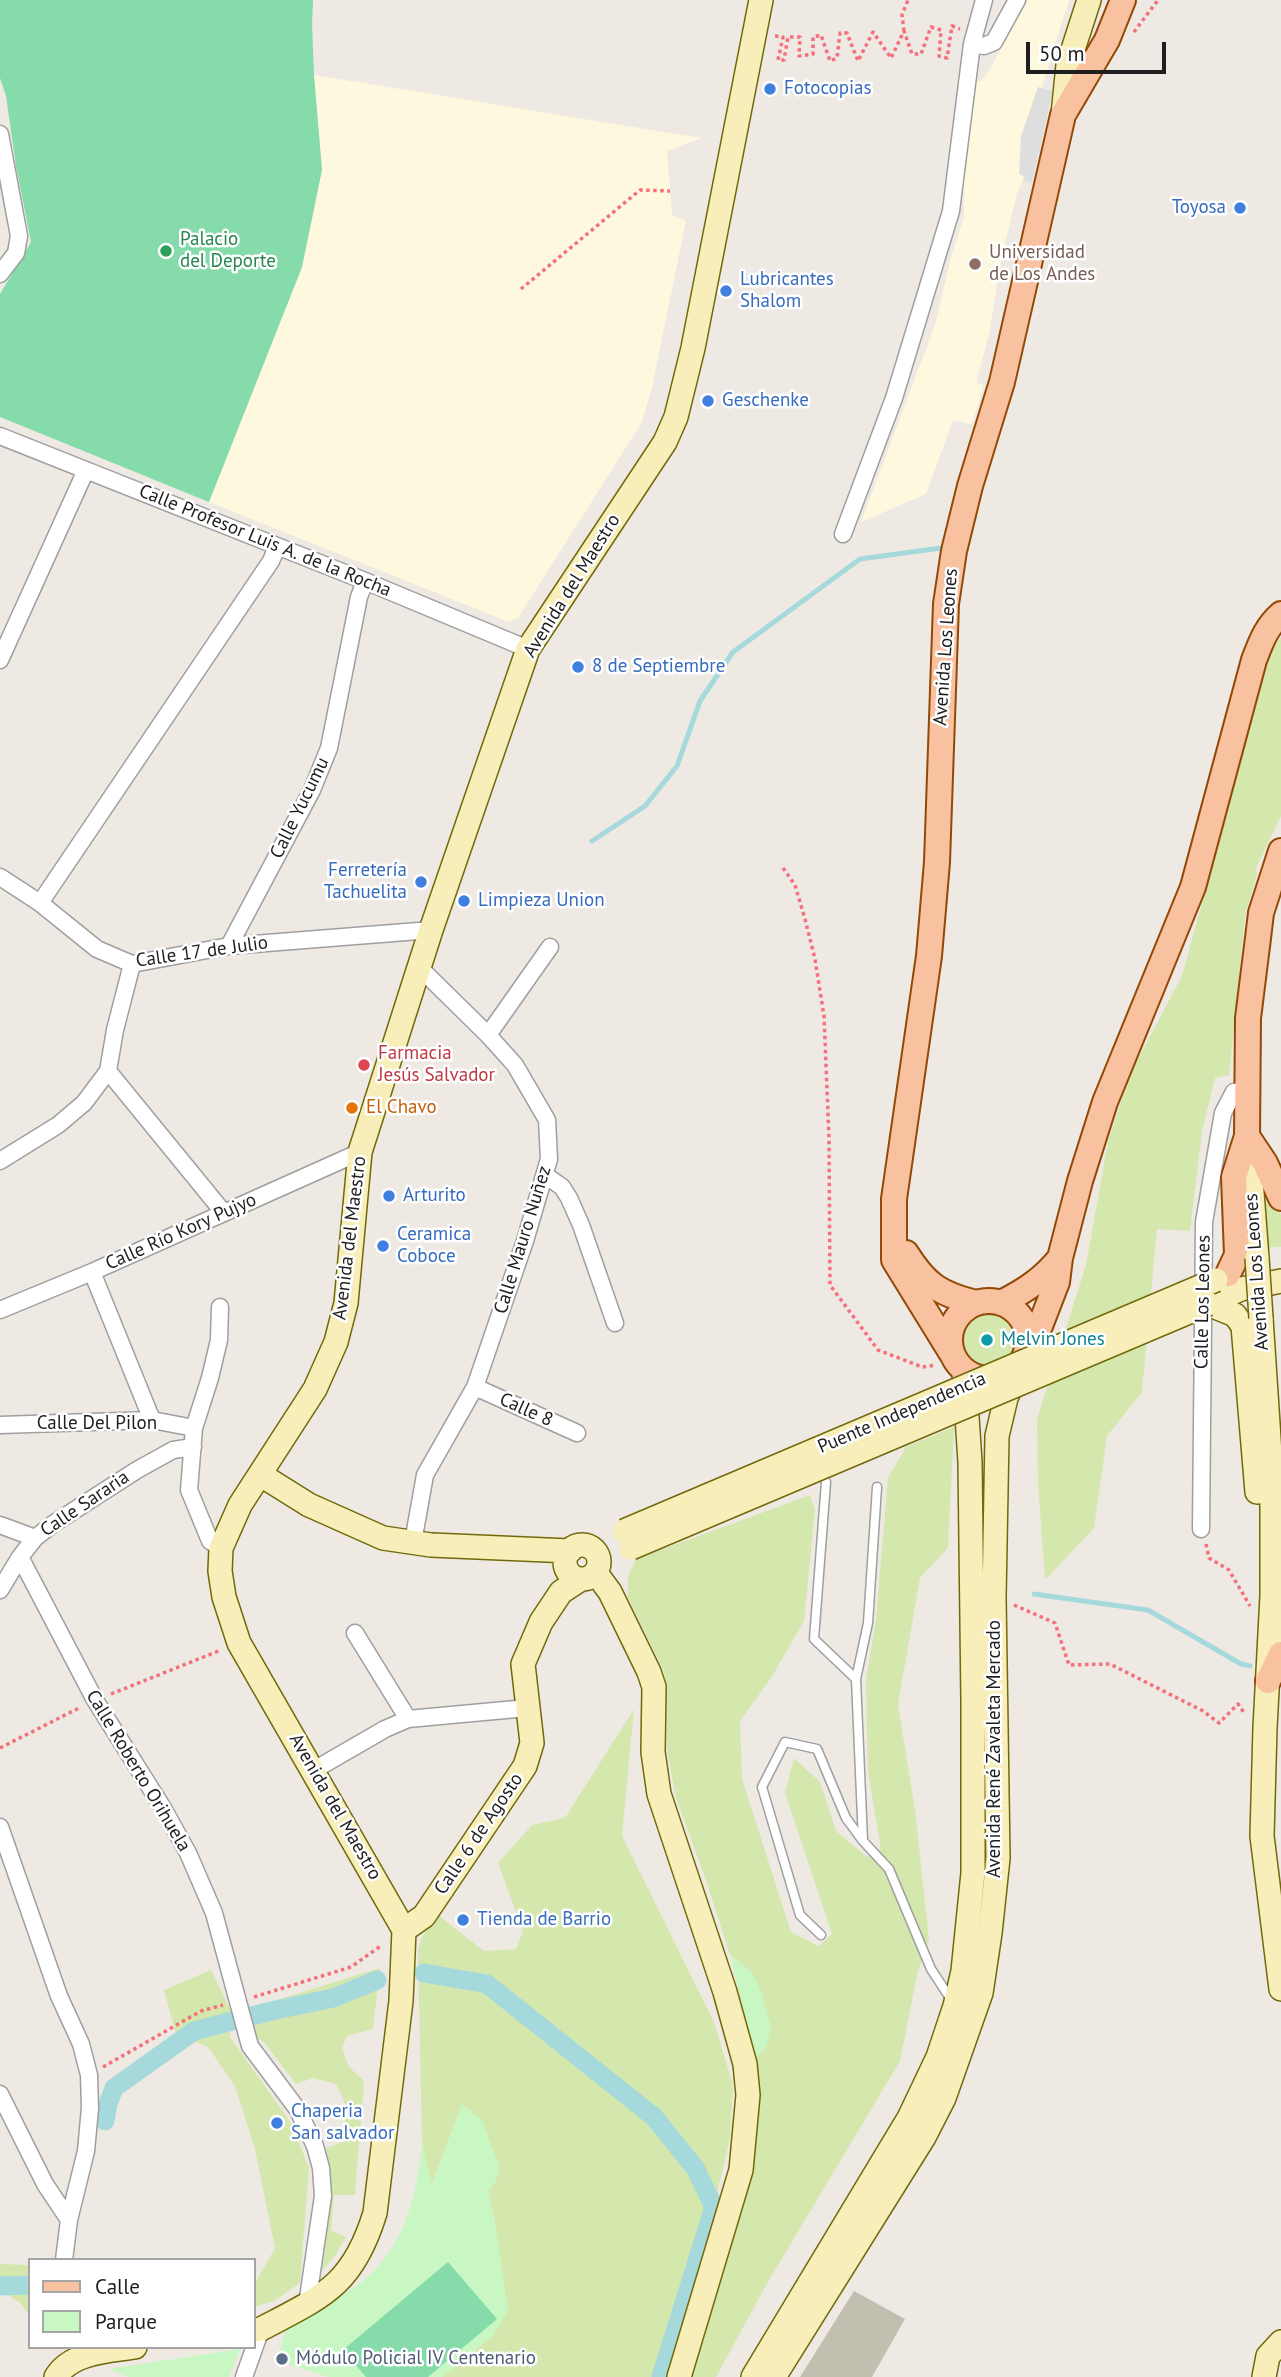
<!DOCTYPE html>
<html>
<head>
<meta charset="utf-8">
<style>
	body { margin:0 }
	#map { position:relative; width:1281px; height:2377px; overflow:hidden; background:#efe9e4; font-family:"PT Sans",sans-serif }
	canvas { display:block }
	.legend { position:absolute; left:28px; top:2258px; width:228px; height:91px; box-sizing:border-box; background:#fff; border:2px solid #a5a5a5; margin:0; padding:9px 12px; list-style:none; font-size:21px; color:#1e1e1e }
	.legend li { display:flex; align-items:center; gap:14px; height:35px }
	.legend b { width:35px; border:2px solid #a5a5a5 }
	.scale { position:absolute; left:1026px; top:42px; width:140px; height:32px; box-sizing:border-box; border:4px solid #1e1e1e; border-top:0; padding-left:9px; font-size:21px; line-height:24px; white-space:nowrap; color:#1e1e1e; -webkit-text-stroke:5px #fff; paint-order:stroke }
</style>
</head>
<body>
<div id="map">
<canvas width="1281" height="2377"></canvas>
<ul class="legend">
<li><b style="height:9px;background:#f8c1a0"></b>Calle</li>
<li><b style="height:19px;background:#c9f7c3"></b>Parque</li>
</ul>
<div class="scale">50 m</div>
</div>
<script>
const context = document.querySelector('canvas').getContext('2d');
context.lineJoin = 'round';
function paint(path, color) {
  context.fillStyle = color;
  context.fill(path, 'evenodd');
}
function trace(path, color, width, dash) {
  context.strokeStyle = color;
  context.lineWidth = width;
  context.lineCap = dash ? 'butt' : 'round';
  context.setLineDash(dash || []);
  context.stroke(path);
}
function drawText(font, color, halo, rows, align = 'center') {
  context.font = font + ' "PT Sans",sans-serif';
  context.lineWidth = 5;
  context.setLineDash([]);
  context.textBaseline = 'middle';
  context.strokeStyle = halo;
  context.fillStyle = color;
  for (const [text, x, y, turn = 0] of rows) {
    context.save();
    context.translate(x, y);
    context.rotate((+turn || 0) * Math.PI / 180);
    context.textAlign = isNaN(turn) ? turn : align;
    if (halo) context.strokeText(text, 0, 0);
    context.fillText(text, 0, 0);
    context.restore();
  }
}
paint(new Path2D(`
	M1028,0H1069L1042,87L1053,91L1032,183L1023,181L1017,193L999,270L990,330L976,383L984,385L972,424L953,420L926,494L861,522L935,325L951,257L964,217V165L974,80L980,82L988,72Z
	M314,75L701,138L667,151L672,215L686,221L652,387L642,422L518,618L509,622L209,502L302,267L322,170Z`), '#fef8de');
paint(new Path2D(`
	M854,2291L905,2319L872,2377H800Z`), '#c3bfb0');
paint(new Path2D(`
	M1281,637V816L1256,868L1257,875L1245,915L1229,1075L1215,1078L1202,1131L1190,1231L1157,1229L1142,1392L1107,1436L1094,1528L1045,1580L1038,1484L1037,1419L1086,1265L1108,1142L1131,1072L1182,976L1271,650Z
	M1261,1172L1281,1215V1247H1269Z
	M962 1340a27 27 0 1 1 54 0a27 27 0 1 1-54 0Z
	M954,1427L948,1548L920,1578L898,1705L915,1810L929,1939L917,1975L900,2061L769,2280L716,2377H692L748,2178L757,2111L755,2058L767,2046L751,1972L730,1955L706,1880L676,1798L667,1750L666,1684L663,1669L628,1597V1577L636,1559L810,1495L815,1510L804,1621L771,1678L740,1721L742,1779L791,1932L819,1946L832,1934L785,1793L794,1758L820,1782L836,1831L867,1857L881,1849L868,1771L866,1680L876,1619L888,1478L906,1447Z
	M634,1709L622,1836L714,2022L733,2085L730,2138L714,2207L661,2377H442L494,2335L495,2222L488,2190L496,2181L462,2105L431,2186L422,2143L418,1950L424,1933L438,1915L484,1951L516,1949L523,1931L498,1863L532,1825L565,1818Z
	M380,1968L373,2029L347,2036L342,2048L349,2067L364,2081L355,2195H334L331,2231L346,2237L335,2256L321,2272L329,2166L326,2148L346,2141L344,2100L336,2084L313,2078L296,2084L264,2042L250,2035L251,2008Z
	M211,1970L231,2011L230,2037L291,2123L309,2168L300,2283L274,2301L254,2307V2285L275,2248L255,2149L235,2086L208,2047L176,2034L164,1990Z
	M0,2264L30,2265V2316L20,2303L0,2289Z`), '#d4e7ac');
paint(new Path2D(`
	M730,1955L751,1971L761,1991L771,2027L767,2046L755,2058Z
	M462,2104L482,2120L500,2169L496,2181L488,2190L495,2222L508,2310L494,2335L442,2377H329L277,2361L288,2323C308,2313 328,2304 346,2293C401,2260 416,2203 422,2143L432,2185Z
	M240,2349L229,2377H129L108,2369Z`), '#c9f7c3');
paint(new Path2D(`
	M0,0H313L312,24L314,75L322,170L302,267L209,502L0,417V294L31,242L16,166L6,96L0,78Z
	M448,2262L497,2319L428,2377H366L343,2350Z`), '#85dba9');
paint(new Path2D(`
	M1038,87L1053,91L1032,183L1023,181L1024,176L1019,174L1021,136Z`), '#dedede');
trace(new Path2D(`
	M592,841L645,806L677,766L700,701L733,652L860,559L941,548
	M1034,1594L1148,1610L1241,1664L1250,1666`), '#a6d9db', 5);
trace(new Path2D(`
	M424,1973L487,1984L654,2117L695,2168L714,2207L661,2377
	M105,2121L108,2104L114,2088L194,2031L271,2011L333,1998L377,1980
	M0,2286L30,2285`), '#a6d9db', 19);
const service = new Path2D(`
	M826,1482L814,1639L856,1679L863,1841L889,1869L931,1969L952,2001
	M856,1679L868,1623L877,1487
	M821,1935L800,1915L762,1787L785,1742L817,1749L846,1818L863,1841`);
const minor = new Path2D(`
	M972,44L984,46L994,42L1017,0
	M0,134L19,236L16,253L0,274
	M0,436L365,581L528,649
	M843,534L894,398L951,211L972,44L984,0
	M0,660L86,470
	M0,877L40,903L97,949L132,964L229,946L431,930
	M40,903L271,561L277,547
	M229,946L312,790L329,748L359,597L365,581
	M488,1035L550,947
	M108,1071L224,1213
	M0,1161L58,1125L84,1103L108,1071L115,1030L132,964
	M545,1175L562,1187L569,1198L581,1225L615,1323
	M92,1272L152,1420
	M220,1307L219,1340L210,1378L194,1428L189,1490L210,1541L221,1548
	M0,1310L92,1272L360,1152
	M475,1387L577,1433
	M0,1425L152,1420L194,1428
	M0,1525L35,1538
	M1201,1529L1204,1222L1223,1113L1234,1092L1246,1090
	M413,1542L425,1475L475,1387L525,1241L549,1159L547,1120L515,1065L488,1035L420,968
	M20,1557L95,1700L163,1808L188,1853L214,1913L250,2046L298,2110L315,2146L321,2168L323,2196L307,2305
	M0,1590L20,1557L35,1538L53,1524L137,1470L173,1450L193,1447
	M355,1633L408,1719
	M314,1770L385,1729L408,1719L527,1708
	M0,1827L59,1996L81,2044L89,2075L90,2108L86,2151L69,2220L64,2260
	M0,2094L45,2184L69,2220
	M244,2377L261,2329`);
const secondary = new Path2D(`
	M1063,115L1068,65L1089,0
	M1248,1139L1257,1258
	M1208,1304L1235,1315L1243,1326L1257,1492
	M1208,1304L1241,1289L1281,1281
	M1261,1318L1272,1484V1596L1265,1728L1262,1836L1281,1989
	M261,1475L309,1505L383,1538L431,1545L570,1551
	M565 1562a17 17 0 1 1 34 0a17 17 0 1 1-34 0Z
	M596,1573L610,1592L649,1672L654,1687L653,1752L659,1794L725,1992L745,2064L748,2095L741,2170L679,2377
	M404,1930L424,1916L525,1766L532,1743L523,1664L541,1622L561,1592L581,1579
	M254,2330L261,2329C324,2296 353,2285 375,2213L401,2001L404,1930L239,1643L224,1597L220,1571L221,1548L240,1505L315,1389L336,1342L346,1303L360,1152L431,930L528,649L665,442L676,417L693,348L761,0
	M56,2377C71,2352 109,2351 135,2347
	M753,2377L909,2118L938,2057L955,2006L963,1971L973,1873V1702L970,1462L964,1371
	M774,2377L924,2137L944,2098L981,1993L990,1933L998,1858L994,1597L997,1436L1006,1398L1016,1375
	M1264,2377L1268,2356L1281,2342`);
const primary = new Path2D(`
	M1247,1136L1265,1163L1281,1198
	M906,1253C926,1285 940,1294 976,1303
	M1228,1274L1237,1255L1234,1177L1247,1136L1248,1018L1258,938L1261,913L1281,851
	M950 1340a39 39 0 1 1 78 0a39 39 0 1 1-78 0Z
	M1001,1303C1025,1291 1043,1279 1060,1258
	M1028,1343L1040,1326L1057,1282L1060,1258L1080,1181L1105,1102L1193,887L1254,660C1261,642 1266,627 1281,614
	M952,1354L894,1260V1199L929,956L937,862L946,604L954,551L970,486L1002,382L1063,115L1107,40L1123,0
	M1268,1681L1281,1654`);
trace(service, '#9f9f9f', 11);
trace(minor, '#9f9f9f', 19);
trace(secondary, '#716909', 26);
trace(primary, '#934906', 28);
trace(new Path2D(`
	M904,31L902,15L908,0
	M1134,32L1158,0
	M775,36L783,37L778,60H784L788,37H800L799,56L813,54V37L821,35L830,61L837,58L840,33H847L858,61L873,32L891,58L904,31L912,54H921L931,27L941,30L939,56L947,58L952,26L960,29
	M521,289L640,190L670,191
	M783,868L795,885L805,919L815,959L824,1016L829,1138L830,1285L878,1350L922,1367L936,1365
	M1206,1544L1209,1558L1229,1570L1250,1606
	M1014,1605L1055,1623L1069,1665L1110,1664L1203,1711L1219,1723L1238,1704L1245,1714
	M111,1694L221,1650
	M0,1748L81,1707
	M254,1997L351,1967L382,1945
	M103,2067L201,2011L223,2005`), '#f5707b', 3.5, [3.5, 3.5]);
trace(service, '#fff', 8);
trace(minor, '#fff', 16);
trace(secondary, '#f7eeba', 23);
trace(primary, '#f8c1a0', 24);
const secondaryBridge = new Path2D(`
	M1257,1258L1261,1318
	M624,1531L1216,1280
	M631,1548L1208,1304`);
trace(secondaryBridge, '#716909', 26, []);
trace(secondaryBridge, '#f7eeba', 23);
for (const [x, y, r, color] of [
	[770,89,7,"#3f7fe0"],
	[1240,208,7,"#3f7fe0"],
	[166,251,7,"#2e9e5b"],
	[975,264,7,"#8d6e63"],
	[726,291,7,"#3f7fe0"],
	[708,401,7,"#3f7fe0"],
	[578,667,7,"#3f7fe0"],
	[421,882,7,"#3f7fe0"],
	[464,901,7,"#3f7fe0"],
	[364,1065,7,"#e0444e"],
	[352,1108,7,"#e8710a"],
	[389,1196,7,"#3f7fe0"],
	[383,1246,7,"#3f7fe0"],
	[987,1340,7,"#0f9aa8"],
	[463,1920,7,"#3f7fe0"],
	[277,2123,7,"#3f7fe0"],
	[282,2359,7,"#5c6f8a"]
]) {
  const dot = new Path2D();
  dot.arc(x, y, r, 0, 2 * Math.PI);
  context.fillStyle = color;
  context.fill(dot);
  trace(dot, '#fff', 2.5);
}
drawText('19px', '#366cbe', '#fff', [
	["Fotocopias",784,89],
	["Toyosa",1226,208,"right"],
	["Lubricantes",740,280],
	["Shalom",740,302],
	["Geschenke",722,401],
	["8 de Septiembre",592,667],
	["Ferretería",407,871,"right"],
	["Tachuelita",407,893,"right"],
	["Limpieza Union",478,901],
	["Arturito",403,1196],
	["Ceramica",397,1235],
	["Coboce",397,1257],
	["Tienda de Barrio",477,1920],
	["Chaperia",291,2112],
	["San salvador",291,2134]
], 'left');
drawText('19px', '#27864d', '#fff', [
	["Palacio",180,240],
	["del Deporte",180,262]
], 'left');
drawText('19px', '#785e54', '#fff', [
	["Universidad",989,253],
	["de Los Andes",989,275]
], 'left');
drawText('19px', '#1e1e1e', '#fff', [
	["Calle Profesor Luis A. de la Rocha",265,541,22],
	["Avenida del Maestro",572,586,-58],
	["Avenida Los Leones",946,647,-86],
	["Calle Yucumu",300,808,-64],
	["Calle 17 de Julio",202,952,-8],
	["Calle Río Kory Pujyo",181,1232,-24],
	["Avenida del Maestro",350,1238,-83],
	["Calle Mauro Nuñez",523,1240,-73],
	["Avenida Los Leones",1257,1272,-94],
	["Calle Los Leones",1203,1302,-89],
	["Calle 8",526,1410,24],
	["Puente Independencia",902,1413,-23],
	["Calle Del Pilon",97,1424],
	["Calle Sararia",85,1504,-34],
	["Avenida René Zavaleta Mercado",995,1749,-90],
	["Calle Roberto Orihuela",138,1771,59],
	["Avenida del Maestro",335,1807,60],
	["Calle 6 de Agosto",479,1834,-56]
]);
drawText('19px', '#be3a42', '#fff', [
	["Farmacia",378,1054],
	["Jesús Salvador",378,1076]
], 'left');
drawText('19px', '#c56008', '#fff', [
	["El Chavo",366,1108]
], 'left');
drawText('19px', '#0d838f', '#fff', [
	["Melvin Jones",1001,1340]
], 'left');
drawText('19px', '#4e5e75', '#fff', [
	["Módulo Policial IV Centenario",296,2359]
], 'left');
</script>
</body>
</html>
